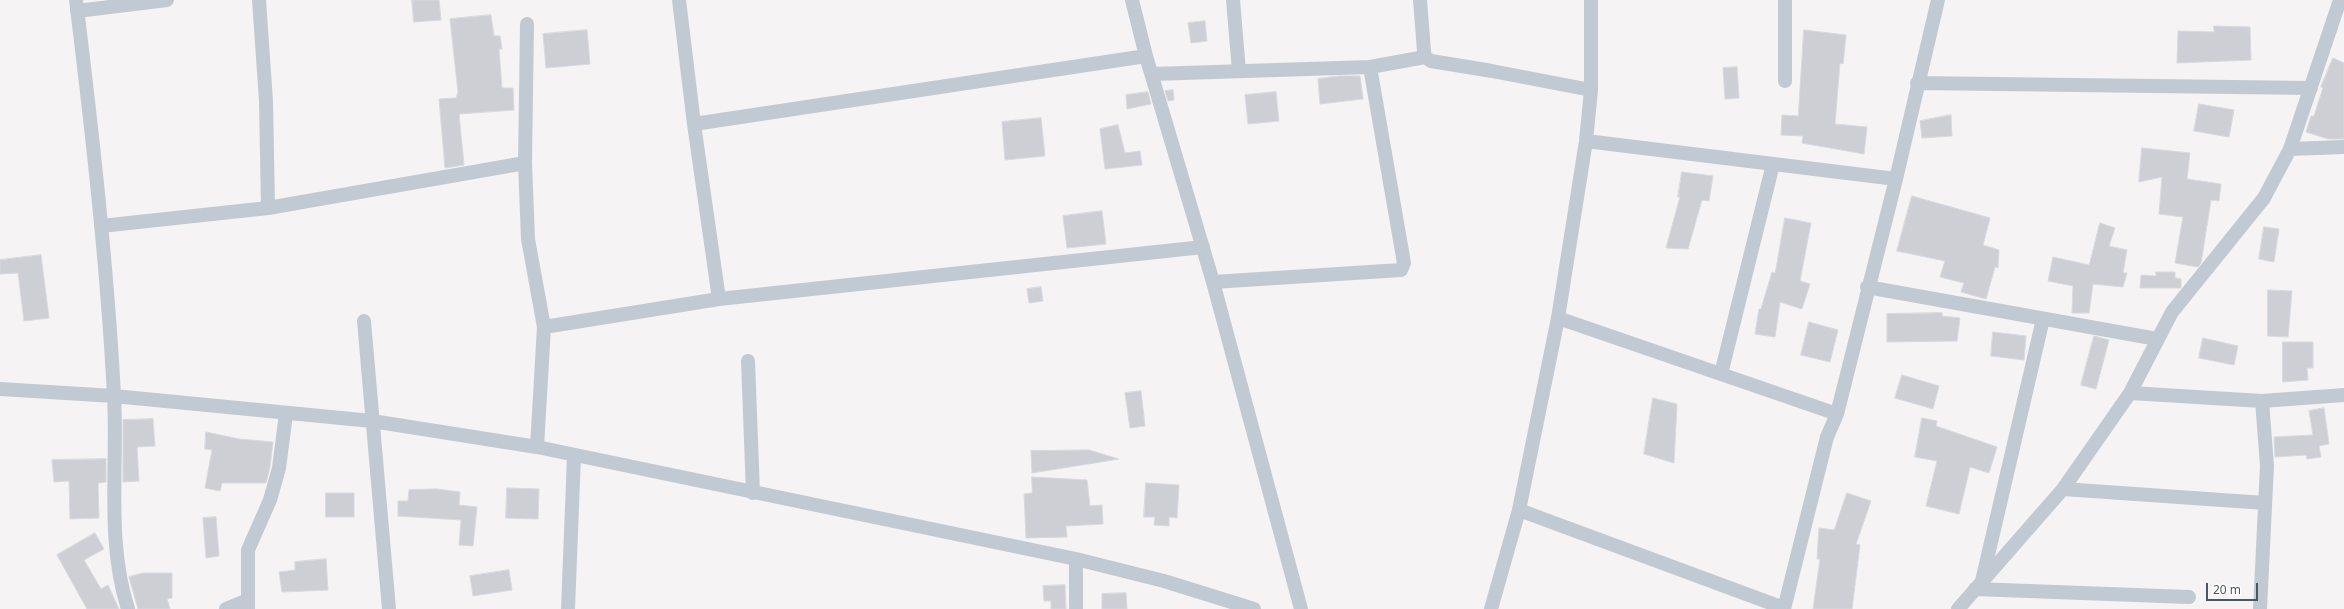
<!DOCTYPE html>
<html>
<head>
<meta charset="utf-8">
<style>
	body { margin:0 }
	#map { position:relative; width:2344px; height:609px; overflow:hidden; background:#f5f3f3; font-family:"Noto Sans",sans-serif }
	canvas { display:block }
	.scale { position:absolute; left:2206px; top:583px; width:52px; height:18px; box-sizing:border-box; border:2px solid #4a5661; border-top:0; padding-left:5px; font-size:12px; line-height:14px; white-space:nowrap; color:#4a5661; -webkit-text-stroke:3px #fff; paint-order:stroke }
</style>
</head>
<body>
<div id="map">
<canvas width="2344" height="609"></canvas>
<div class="scale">20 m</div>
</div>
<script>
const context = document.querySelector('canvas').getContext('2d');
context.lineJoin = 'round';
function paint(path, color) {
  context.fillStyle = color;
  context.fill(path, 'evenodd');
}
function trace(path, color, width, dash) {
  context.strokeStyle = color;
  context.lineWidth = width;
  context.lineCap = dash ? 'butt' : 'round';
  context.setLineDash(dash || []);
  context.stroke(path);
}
const building = new Path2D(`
	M412,0H439L441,20L414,22Z
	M491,15L494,36H500L502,49H499L502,88H513L514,110L459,114L464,165L445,168L439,99L456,98L458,92L450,19Z
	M1205,21L1207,41L1191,43L1188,23Z
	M2214,26L2250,27L2251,60L2177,63L2178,31L2214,32Z
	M587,30L590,64L546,68L543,34Z
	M1804,30L1846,35L1843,64L1840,63L1835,124L1867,127L1864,154L1802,143L1803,136L1781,135L1782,115L1798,116Z
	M2333,58L2344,63V139H2328L2306,132L2311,116H2314L2323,88L2321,87Z
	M1737,67L1739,98L1725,99L1723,68Z
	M1339,76H1360L1363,99L1320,104L1318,79Z
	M1173,90L1174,100L1168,101L1165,91Z
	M1148,92L1151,104L1127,109L1126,95Z
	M1276,92L1279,121L1248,124L1245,95Z
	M2199,104L2234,110L2229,137L2194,131Z
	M1951,115L1952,136L1922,138L1920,121Z
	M1041,118L1045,156L1005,160L1002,122Z
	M1118,125L1125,153L1140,151L1142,165L1105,169L1100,129Z
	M2142,148L2190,153L2187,179L2221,184L2219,201L2211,200L2201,263L2198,267L2175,263L2183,217L2159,214L2162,177L2139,182Z
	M1682,172L1713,176L1709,201L1702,200L1688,249L1666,248L1680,197H1678Z
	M1912,196L1990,218L1983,245L1999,250L1998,268L1995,267L1986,299L1961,292L1964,283L1940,277L1945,261L1897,251Z
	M1102,211L1106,244L1067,248L1063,216Z
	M1785,218L1811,223L1800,281L1810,284L1802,309L1780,302L1775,337L1755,334L1759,309H1761L1772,272L1775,273Z
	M2100,223L2115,228L2109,246L2127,250L2123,273H2127L2123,287L2093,284L2089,313H2072L2073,286L2048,281L2053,257L2089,265Z
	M2264,227L2279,229L2274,262L2259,259Z
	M41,255L49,318L24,321L18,273L0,274V260Z
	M2156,272H2175V278L2181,279V288H2140L2141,275L2156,276Z
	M1041,287L1043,301L1029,303L1027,289Z
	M2268,290L2292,291L2288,337L2268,336Z
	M1942,313V316L1960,318L1957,341L1887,342V314Z
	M1809,322L1838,330L1830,362L1801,355Z
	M1993,332L2026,336L2024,360L1991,356Z
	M2094,336L2109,340L2096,389L2081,385Z
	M2203,338L2238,346L2234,365L2199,358Z
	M2283,342H2313V368H2307L2308,380L2283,382Z
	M1902,375L1939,386L1933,409L1895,398Z
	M1141,391L1145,426L1130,428L1125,393Z
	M1653,398L1677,404L1674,463L1644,454Z
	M2324,408L2329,444L2319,446L2321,457L2307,459L2306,455L2275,457L2274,437L2313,435L2309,411Z
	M1922,418L1937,421L1936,426L1997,447L1989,473L1970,467L1959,514L1926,506L1937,461L1915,457Z
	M153,419L155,446L137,447L139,481L123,482V420Z
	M206,432L239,439L273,442L270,467L266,483H222L220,491L205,488L212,450L205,449Z
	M1089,450L1119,459L1032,473L1031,451Z
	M106,459V482L98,483L99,518L70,519L69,481L54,482L52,460Z
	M1032,477L1087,480L1090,506L1102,505L1103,524L1066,526L1067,537L1026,538L1024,494L1032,493Z
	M1146,483L1179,485L1177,518L1169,517V526L1154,525L1155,517H1144Z
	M507,488L539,489L538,519L506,518Z
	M437,489L460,492L459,505L477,507L473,546L459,545L461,520L398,516V501H408L409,490Z
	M326,493H354V517H326Z
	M1847,493L1871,501L1856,544L1860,545L1852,609H1813L1820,559H1817L1819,528L1834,530Z
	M216,517L219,556L206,558L203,518Z
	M95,533L104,549L84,560L101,589L108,585L119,609H87L57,555Z
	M326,559L328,590L282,592L279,572L295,570V562Z
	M509,570L512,590L473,596L470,576Z
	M143,573H172V598L167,599L170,609H138L129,577Z
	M1065,585L1066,609H1051V601H1044L1043,586Z
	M1126,593L1127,609H1102V594Z`);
paint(building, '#cdcfd5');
trace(building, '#d7d9de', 1);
trace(new Path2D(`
	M76,0C92,131 107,263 114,395C118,466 106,541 128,609
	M259,0L266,101L268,208
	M679,0L694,124L719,299
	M1132,0L1146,56L1213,282L1301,609
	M1233,0L1239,71
	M1420,0L1424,51L1425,57L1431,61L1492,71L1591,90
	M77,11L167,0
	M527,24L525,163L528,239L544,327L537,447
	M1152,74L1370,67
	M1785,81V0
	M1917,83L2311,88
	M694,124L1146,56
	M1586,141L1896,179
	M2290,149L2344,147
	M101,226L268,208L525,163
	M1213,282L1401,270L1404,263L1370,67L1425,57
	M1867,287L2157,339
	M1558,318L1837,414
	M364,321L389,609
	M544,327L719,299L1203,247
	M748,361L753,493
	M1721,374L1773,164
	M0,389L114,396L372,421L537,447L1076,559L1164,581L1254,609
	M2130,393L2262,401L2344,395
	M2063,489L2265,503
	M1519,510L1784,608
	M1076,559V609
	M1982,581L2043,319
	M1975,589L2189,597
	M226,609L248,600
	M248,609V550L270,500L279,468L286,414
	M568,609L574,456
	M1491,609L1519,510L1558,318L1586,141L1591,90V0
	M1784,609L1827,437L1837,414L1896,179L1938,0
	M1958,609L2063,489L2130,393L2172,312L2264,198L2290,149L2340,0
	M2260,609L2267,466L2262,401`), '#c1cad2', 14);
</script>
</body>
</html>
